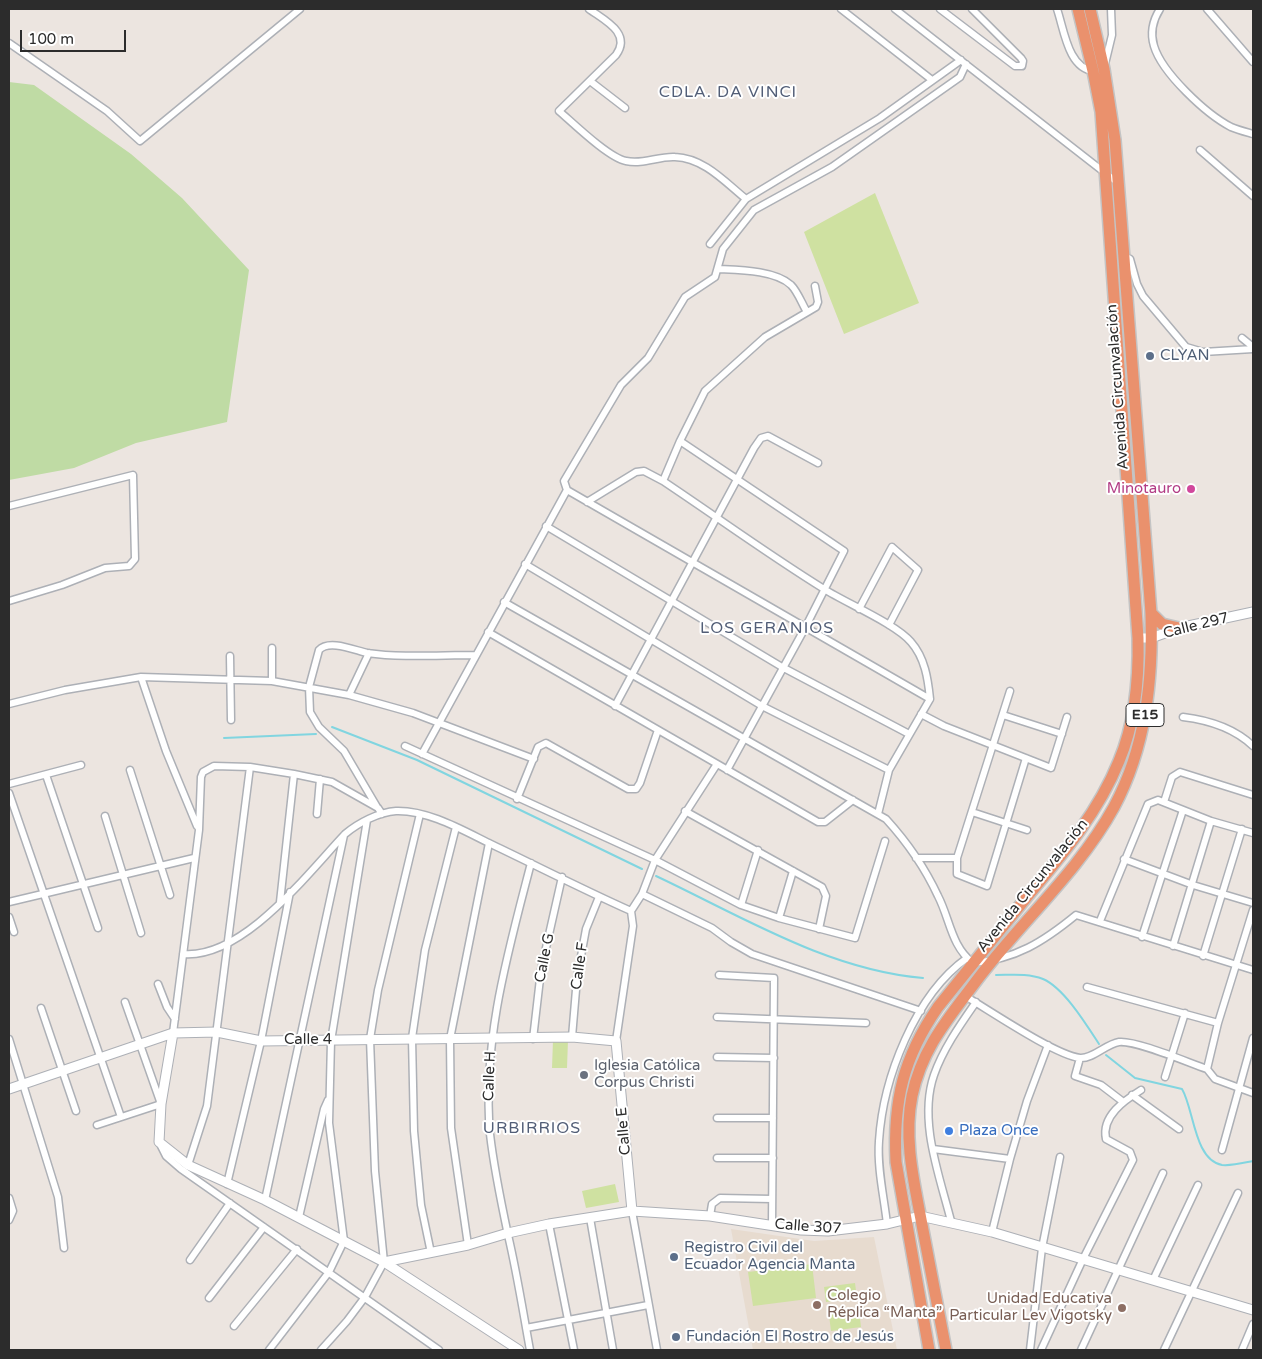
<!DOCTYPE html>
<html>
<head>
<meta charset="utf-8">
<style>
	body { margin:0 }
	#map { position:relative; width:1262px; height:1359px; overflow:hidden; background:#ece5e0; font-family:"Varela Round",sans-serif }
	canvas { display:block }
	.frame { position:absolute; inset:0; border:10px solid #2c2c2c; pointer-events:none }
	.scale { position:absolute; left:20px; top:30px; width:106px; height:22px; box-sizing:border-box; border:2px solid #2c2c2c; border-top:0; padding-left:6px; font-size:15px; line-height:18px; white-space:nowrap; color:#2c2c2c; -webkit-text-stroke:4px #fff; paint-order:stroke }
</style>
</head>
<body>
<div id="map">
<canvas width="1262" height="1359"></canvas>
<div class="frame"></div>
<div class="scale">100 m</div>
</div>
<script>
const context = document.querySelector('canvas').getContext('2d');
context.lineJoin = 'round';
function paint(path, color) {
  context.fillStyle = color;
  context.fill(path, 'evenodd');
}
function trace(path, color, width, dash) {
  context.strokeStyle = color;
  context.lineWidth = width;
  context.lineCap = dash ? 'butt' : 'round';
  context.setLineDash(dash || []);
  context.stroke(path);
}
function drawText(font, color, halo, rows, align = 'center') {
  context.font = font + ' "Varela Round",sans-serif';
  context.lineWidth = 4;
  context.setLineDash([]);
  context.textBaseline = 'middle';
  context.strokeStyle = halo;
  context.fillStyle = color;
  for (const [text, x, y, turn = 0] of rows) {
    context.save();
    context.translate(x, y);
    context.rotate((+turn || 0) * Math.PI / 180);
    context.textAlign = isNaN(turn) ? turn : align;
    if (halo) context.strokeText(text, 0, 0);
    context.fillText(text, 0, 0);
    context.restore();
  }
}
paint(new Path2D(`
	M731,1229L814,1241L874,1237L897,1350H753Z`), '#e7dbcf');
paint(new Path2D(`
	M9,82L34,85L131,154L182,198L249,270L227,422L136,443L74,468L9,480Z`), '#bfdba4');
paint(new Path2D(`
	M875,193L919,303L844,334L804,232Z
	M553,1040H568L567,1068H552Z
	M615,1184L619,1202L586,1208L582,1191Z
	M812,1264L816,1298L753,1306L748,1272Z
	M855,1283L857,1298L826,1302L824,1287Z
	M859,1310L861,1327L831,1331L829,1315Z`), '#cfe1a1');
trace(new Path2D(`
	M332,727L417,760L642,869
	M224,738L316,734
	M656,876C741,916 828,970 923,978
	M996,975C1011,975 1028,973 1043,979C1064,988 1086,1024 1099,1044
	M1106,1055L1135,1078L1182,1089C1194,1109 1194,1160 1222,1165C1232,1166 1243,1163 1253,1161`), '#81d5e0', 2);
const street = new Path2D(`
	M589,9C604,20 632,33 616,55L559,111C574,124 609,158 626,161C643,165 658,156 675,157C704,158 725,182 746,199
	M841,9L932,80
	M895,9L1118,183
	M940,9L1015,66H1022L1023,61L1021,58L972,9
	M1057,9C1064,29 1068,69 1094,71
	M1160,9C1153,20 1150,33 1154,46C1162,73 1206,114 1231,127C1238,130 1246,132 1253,134
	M1207,9L1253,62
	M9,43L107,111L140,141L300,9
	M1105,64L1112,35L1111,9
	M590,81L625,108
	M1200,150L1253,196
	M710,244L746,199L880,118L961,60
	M1122,255L1130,259L1137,284L1143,296L1186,347L1203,352L1253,349
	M718,269C738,270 775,270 791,285C798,292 802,304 807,312
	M1242,338L1253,347
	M680,441L844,551L805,628L727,770
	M663,481L680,441L705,391L765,337L816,307L818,302L815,286
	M567,490L564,481L621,385L648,358L685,297L715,277L723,249L754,210L832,167L960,77L966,64
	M587,502L636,472L644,471L663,481C717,517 769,555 824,589C846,603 896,624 911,642C925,658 928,679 930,699
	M9,506L133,475L135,559L129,566L105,568L62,585L9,601
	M546,526L782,667L909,734
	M525,564L762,706L889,770
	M504,602L886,819C907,842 925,868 938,896C950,919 951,946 973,963C1016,959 1043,942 1076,915L1253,970
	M859,609L892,547L918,570L889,625
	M488,632L818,822H825L853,800
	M230,656L231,720
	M141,677L166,751L197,826
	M272,681V648
	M349,695L369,653
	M9,704L65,690L141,677L272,681L349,695L413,713L534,759
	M615,706L754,448L761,438L768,436L818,463
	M921,714L944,726L1051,768L1067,717
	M1003,715L1062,734
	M1183,717C1208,720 1234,728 1253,746
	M405,746L655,860L741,905L779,918L855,938L885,841
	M422,754L567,490L930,699L889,770L878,814
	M130,770L170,895
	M46,775L98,928
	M9,784L81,765
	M9,793L121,1117
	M517,799L538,747L546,743L628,789H636L640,783L658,730
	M1164,802L1172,777L1180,772L1253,795
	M377,807L344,751L319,727L310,712L309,687L319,650C329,639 354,650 367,653C402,658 439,655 475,655
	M685,811L822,887L826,896L819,929
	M972,812L1027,830
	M317,814L320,779
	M105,816L141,933
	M916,858H957L1010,691
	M957,858V874L987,886L1026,758
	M1124,859L1193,885L1253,903
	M642,894L712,928L731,942L752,954L921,1011
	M9,902L194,858
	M280,902L294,774
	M741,905L758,850
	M631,911L642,894L655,860L717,764
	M9,917L14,932
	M779,918L793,871
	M1100,921L1148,804L1158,800L1211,821L1253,833
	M1142,937L1183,810
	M1173,946L1211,821
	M183,954C243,959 307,874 345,834C358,823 379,812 396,811C429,810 464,831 493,845C539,867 584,890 631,911
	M1203,956L1242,829
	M719,975L774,978L772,1225
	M158,984L167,1007L175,1019
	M1087,987L1218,1023
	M965,996C989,1010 1055,1055 1080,1058C1093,1059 1106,1044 1119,1042C1136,1040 1189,1063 1207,1069L1215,1079L1253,1093
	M41,1008L76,1111
	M717,1017L866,1023
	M173,1033L199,830L201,777L203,772L214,766L250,767L294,774L332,782L378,808L382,814
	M572,1037L577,978L586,929L599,897
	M9,1039L58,1197L64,1248
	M533,1039L541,970L562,877
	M616,1041L633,926L631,911
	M717,1057L774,1058
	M1080,1058L1075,1076L1101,1085L1122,1101
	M1207,1069L1218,1023L1253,910
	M1165,1077L1185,1013
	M1132,1095L1179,1129
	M717,1118H773
	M97,1125L161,1104L125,1002
	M161,1146L166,1156L181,1169L439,1350
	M933,1149L1010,1159L992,1232
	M1222,1150L1253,1038
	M717,1158H773
	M1010,1159L1027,1101L1048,1045
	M188,1165L207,1106L250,767
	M227,1184L261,1041L290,892
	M9,1198L13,1211L9,1220
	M265,1200L344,835
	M632,1211L657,1350
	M710,1216L712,1204L720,1198L772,1199
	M299,1217L324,1109L328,1100
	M590,1218L613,1350
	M951,1221C940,1177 918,1121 934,1075C943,1049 960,1025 976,1002
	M549,1224L574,1350
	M887,1224C884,1197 877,1168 879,1141C883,1078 915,995 967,958
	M468,1245L451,1128L450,1039L489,843
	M431,1253L421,1205L414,1131L412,1038L425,950L456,827
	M190,1260L230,1203
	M1153,1280L1198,1185
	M209,1298L264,1227
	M234,1326L297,1249
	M526,1328L648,1305
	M269,1350L329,1272L344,1241L329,1123L331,1041L367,820
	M321,1350L347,1321L365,1297L384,1262L375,1171L370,1039L378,990L420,814
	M530,1350C523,1312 517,1273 508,1235C501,1202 494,1169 490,1134C482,1041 508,952 531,863
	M1030,1350L1042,1248L1060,1157
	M1041,1350L1083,1259L1133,1160L1130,1152L1106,1139C1101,1116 1125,1100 1141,1090
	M1081,1350L1163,1173
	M1164,1350L1238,1193
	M1242,1350L1253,1324`);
const secondary = new Path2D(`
	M1138,638H1151L1179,628L1253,612
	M173,1033L161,1104L159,1142L188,1165L265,1200L384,1262L519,1350
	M9,1089L173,1033L217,1032L261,1041L572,1037L616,1041L632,1211
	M384,1262L468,1245L508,1233L549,1224L632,1211L710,1216L801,1230L828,1231L887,1224L920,1216L992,1232L1253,1310`);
const highway = new Path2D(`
	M1151,613L1162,624L1179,628
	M929,1350L896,1162C893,1101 903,1058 938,1007C967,971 997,934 1026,898C1062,855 1098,813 1119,761C1135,723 1139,679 1138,638L1101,112L1093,71L1078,9
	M946,1350C938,1310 931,1270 923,1230C915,1186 903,1141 912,1096C922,1048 948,1019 977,980C1021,922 1079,871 1114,807C1146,747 1153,680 1151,613L1115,140L1104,69L1090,9`);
trace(street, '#adb0b6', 9);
trace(secondary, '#adb0b6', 11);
trace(highway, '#c4c4c4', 14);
trace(street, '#fff', 6);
trace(secondary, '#fff', 9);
trace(highway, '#ea916d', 11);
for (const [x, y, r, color] of [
	[1150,356,5,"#5c6f8a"],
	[1191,489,5,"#d1479c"],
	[584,1075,5,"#6b7280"],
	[949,1131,5,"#3f7fe0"],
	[674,1257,5,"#5c6f8a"],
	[817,1305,5,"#8d6e63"],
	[1122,1308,5,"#8d6e63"],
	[676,1337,5,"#5c6f8a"]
]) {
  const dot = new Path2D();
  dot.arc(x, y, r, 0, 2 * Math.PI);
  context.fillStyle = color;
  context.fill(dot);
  trace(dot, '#fff', 2);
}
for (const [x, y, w] of [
	[1145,715,38]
]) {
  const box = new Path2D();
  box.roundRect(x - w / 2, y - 11.5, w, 23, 4);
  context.fillStyle = '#fff';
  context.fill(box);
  trace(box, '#2c2c2c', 1);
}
drawText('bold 14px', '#2c2c2c', null, [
	["E15",1145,715]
]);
drawText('15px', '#4e5e75', '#fff', [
	["CLYAN",1160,356],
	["Registro Civil del",684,1248],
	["Ecuador Agencia Manta",684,1265],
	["Fundación El Rostro de Jesús",686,1337]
], 'left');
drawText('15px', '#2c2c2c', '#fff', [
	["Avenida Circunvalación",1118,387,-94],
	["Calle 297",1196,626,-14],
	["Avenida Circunvalación",1033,886,-51],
	["Calle G",545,958,-79],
	["Calle F",580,966,-82],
	["Calle 4",308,1040],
	["Calle H",490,1076,-88],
	["Calle E",624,1131,-95],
	["Calle 307",808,1227,4]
]);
drawText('15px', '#b23c85', '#fff', [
	["Minotauro",1181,489]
], 'right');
drawText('15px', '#5b616d', '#fff', [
	["Iglesia Católica",594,1066],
	["Corpus Christi",594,1083]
], 'left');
drawText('15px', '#366cbe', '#fff', [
	["Plaza Once",959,1131]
], 'left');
drawText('15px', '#785e54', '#fff', [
	["Colegio",827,1296],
	["Réplica “Manta”",827,1313],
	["Unidad Educativa",1112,1299,"right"],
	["Particular Lev Vigotsky",1112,1316,"right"]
], 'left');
context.letterSpacing = '1px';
drawText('16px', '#525e77', '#fff', [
	["CDLA. DA VINCI",728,93],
	["LOS GERANIOS",767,629],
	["URBIRRIOS",532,1129]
]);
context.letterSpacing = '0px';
</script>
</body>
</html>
